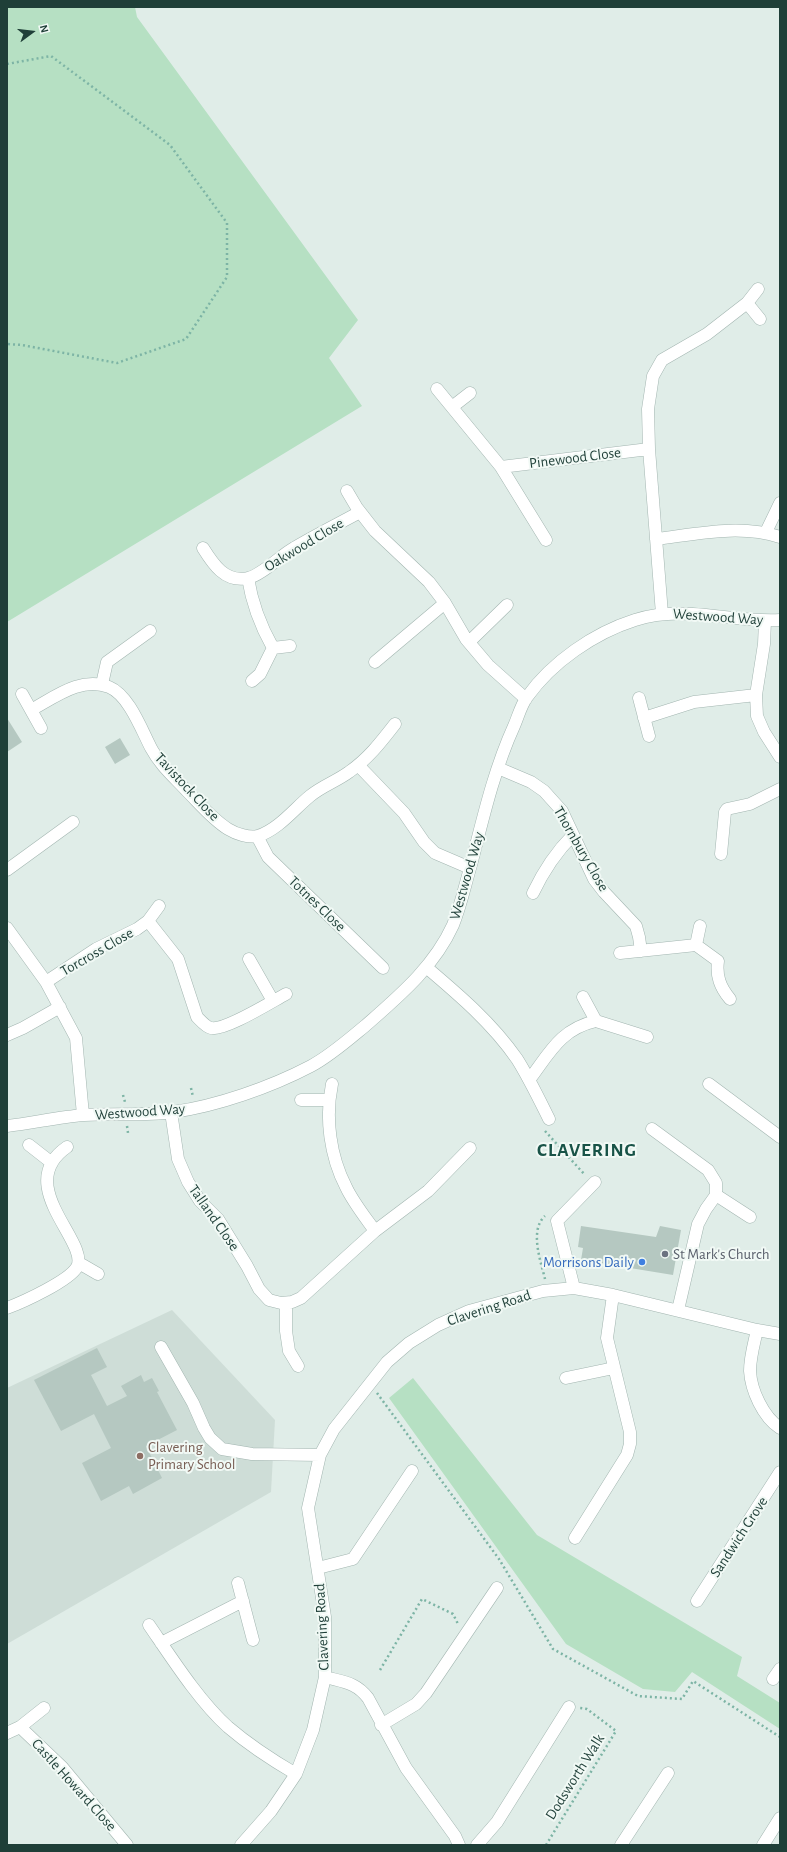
<!DOCTYPE html>
<html>
<head>
<meta charset="utf-8">
<style>
	body { margin:0 }
	#map { position:relative; width:787px; height:1852px; overflow:hidden; background:#e0ede8; font-family:"Alegreya Sans",sans-serif }
	canvas { display:block }
	.frame { position:absolute; inset:0; border:8px solid #1f3f38; pointer-events:none }
	.north { position:absolute; left:12px; top:12px; width:40px; height:40px; -webkit-text-stroke:3px #f1f9f5; paint-order:stroke; rotate:75deg; font-size:11px; font-weight:700; line-height:16px; text-align:center; color:#1f3f38 }
	.north::after { content:''; display:block; margin:auto; width:14px; height:18px; background:#1f3f38; clip-path:polygon(50% 0,100% 100%,50% 72%,0 100%) }
</style>
</head>
<body>
<div id="map">
<canvas width="787" height="1852"></canvas>
<div class="frame"></div>
<div class="north">N</div>
</div>
<script>
const context = document.querySelector('canvas').getContext('2d');
context.lineJoin = 'round';
function paint(path, color) {
  context.fillStyle = color;
  context.fill(path, 'evenodd');
}
function trace(path, color, width, dash) {
  context.strokeStyle = color;
  context.lineWidth = width;
  context.lineCap = dash ? 'butt' : 'round';
  context.setLineDash(dash || []);
  context.stroke(path);
}
function drawText(font, color, halo, rows, align = 'center') {
  context.font = font + ' "Alegreya Sans",sans-serif';
  context.lineWidth = 4;
  context.setLineDash([]);
  context.textBaseline = 'middle';
  context.strokeStyle = halo;
  context.fillStyle = color;
  for (const [text, x, y, turn = 0] of rows) {
    context.save();
    context.translate(x, y);
    context.rotate((+turn || 0) * Math.PI / 180);
    context.textAlign = isNaN(turn) ? turn : align;
    if (halo) context.strokeText(text, 0, 0);
    context.fillText(text, 0, 0);
    context.restore();
  }
}
paint(new Path2D(`
	M172,1310L275,1420L271,1492L7,1644V1388Z`), '#ceddd7');
paint(new Path2D(`
	M7,7H135L137,17L358,320L329,358L362,406L7,622Z
	M413,1378L537,1535L742,1657L737,1676L780,1703V1729L692,1672L675,1692L643,1689L566,1644L389,1398Z`), '#b6e0c3');
paint(new Path2D(`
	M7,718L22,742L7,752Z
	M120,738L130,755L115,764L105,747Z
	M581,1226L656,1237L660,1226L681,1230L673,1275L581,1260L583,1248L578,1247Z
	M97,1348L107,1367L91,1375L107,1406L127,1396L121,1386L141,1375L144,1382L152,1378L159,1391L157,1392L177,1430L146,1446L162,1478L133,1494L129,1486L101,1501L82,1463L111,1448L94,1414L61,1431L34,1380Z`), '#b5c8c1');
const minor = new Path2D(`
	M747,303L760,319
	M437,389L501,467L649,449
	M452,407L470,393
	M501,467L546,540
	M347,491L357,508L375,531L429,582L445,603L466,639L488,665L526,699
	M766,532L780,503
	M656,539C697,534 740,524 780,537
	M203,548C213,564 225,583 248,578C262,575 281,555 294,548C316,535 338,524 360,512
	M248,578C252,604 260,625 273,648
	M662,614L649,449L648,409L653,376L662,360L707,334L747,303L758,289
	M765,621L764,644L756,695L757,716L764,732L780,757
	M469,642L507,605
	M375,662L445,603
	M252,681L260,674L273,648L290,646
	M102,684L107,662L150,631
	M22,694L41,728
	M639,698L649,736
	M31,710C55,697 81,676 109,687C129,695 142,731 151,748C160,765 174,777 186,790C200,804 212,819 228,829C236,834 249,838 258,836C279,829 294,809 310,796C322,786 337,781 349,772C368,759 381,742 395,724
	M644,718L694,702L756,695
	M358,765L404,813L424,842L435,853L470,868
	M498,768L531,782L544,791L562,811L594,879L604,892L636,926L639,937L641,951
	M257,836L268,857L383,968
	M721,854L725,812L727,809L750,804L780,789
	M7,870L73,822
	M533,893C543,872 556,852 573,835
	M148,921L178,959L197,1017C201,1021 206,1027 211,1028C225,1031 271,1002 286,994
	M700,926L696,945L718,961C716,976 720,987 730,999
	M7,928L46,982
	M620,953L696,945
	M249,959L273,1001
	M426,967C459,995 492,1023 517,1059C529,1078 539,1099 549,1119
	M583,997L596,1021L647,1037
	M7,1035L23,1028L60,1007
	M529,1080C549,1054 560,1029 596,1021
	M332,1084C325,1118 330,1156 346,1187C353,1202 365,1217 375,1231
	M709,1084L780,1137
	M301,1100H329
	M171,1112L178,1159L188,1182L200,1201L218,1219L247,1266L259,1289L269,1300L281,1303L292,1302L301,1298L375,1231L428,1191L470,1148
	M83,1115L76,1038L46,982L96,949L137,929L148,921L159,906
	M7,1126C33,1123 59,1117 84,1115C114,1113 144,1116 173,1112C217,1106 271,1087 311,1066C330,1056 348,1040 365,1026C399,996 434,967 453,925C461,905 465,885 471,865C483,818 494,770 514,726C518,717 521,705 527,697C552,662 594,633 635,620C684,604 731,623 780,620
	M652,1129L708,1170L716,1183V1195
	M29,1145L52,1163
	M716,1195L750,1217
	M79,1263L98,1274
	M574,1288L557,1221L595,1182
	M286,1303V1331L289,1351L298,1366
	M7,1308C23,1302 69,1281 77,1267C90,1242 12,1185 67,1147
	M678,1310L698,1224L706,1209L716,1195
	M757,1330C754,1344 750,1357 750,1371C751,1390 763,1417 780,1428
	M161,1347L193,1403L204,1428L210,1438L222,1449L252,1454L320,1455
	M566,1378L614,1368
	M575,1538L627,1455L630,1444V1432L607,1338L613,1295
	M318,1568L353,1559L412,1471
	M238,1583L253,1640
	M697,1601L780,1472
	M149,1625C171,1657 199,1701 228,1727C249,1745 272,1760 296,1774
	M161,1643L243,1601
	M325,1677C343,1682 356,1682 368,1698L406,1768L455,1836L459,1845
	M773,1679L780,1669
	M381,1725L416,1704L426,1693L497,1588
	M20,1727L62,1767L127,1845
	M7,1733L20,1727L44,1708
	M241,1845L271,1811L296,1774L313,1730L325,1677V1617L308,1508L320,1455L334,1429L387,1362L409,1343L438,1325L469,1311L543,1291L574,1288L613,1295L757,1330L780,1334
	M477,1845L497,1822L569,1707
	M621,1845L668,1773
	M763,1845L780,1818`);
trace(minor, '#a2b5b0', 13);
trace(new Path2D(`
	M7,64L51,56L170,145L227,223V277L186,339L117,363L22,345L7,344
	M191,1088L193,1097
	M123,1095L125,1102
	M127,1126L128,1133
	M545,1131L585,1175
	M545,1279C541,1262 529,1230 545,1216
	M377,1393L499,1559L553,1649L638,1696L682,1699L693,1681L780,1737
	M380,1670L422,1599L453,1614L458,1624
	M546,1845L616,1731L587,1709L580,1708`), '#7db4a5', 2.5, [2, 3]);
trace(minor, '#fff', 12);
for (const [x, y, r, color] of [
	[665,1254,4,"#6b7280"],
	[642,1262,4,"#3f7fe0"],
	[140,1456,4,"#8d6e63"]
]) {
  const dot = new Path2D();
  dot.arc(x, y, r, 0, 2 * Math.PI);
  context.fillStyle = color;
  context.fill(dot);
  trace(dot, '#f1f9f5', 1.5);
}
drawText('15px', '#1f3f38', '#f1f9f5', [
	["Pinewood Close",575,458,-7],
	["Oakwood Close",304,545,-31],
	["Westwood Way",718,617,4],
	["Tavistock Close",187,787,47],
	["Thornbury Close",581,849,60],
	["Westwood Way",467,876,-74],
	["Totnes Close",317,904,44],
	["Torcross Close",97,952,-30],
	["Westwood Way",140,1112,-4],
	["Talland Close",214,1218,55],
	["Clavering Road",489,1308,-18],
	["Sandwich Grove",739,1537,-57],
	["Clavering Road",322,1627,-93],
	["Dodsworth Walk",575,1777,-58],
	["Castle Howard Close",74,1785,48]
]);
drawText('15px', '#5b616d', '#f1f9f5', [
	["St Mark's Church",673,1254]
], 'left');
drawText('15px', '#366cbe', '#f1f9f5', [
	["Morrisons Daily",634,1262]
], 'right');
drawText('15px', '#785e54', '#f1f9f5', [
	["Clavering",148,1447],
	["Primary School",148,1464]
], 'left');
context.letterSpacing = '1px';
drawText('bold 19px', '#185347', '#f1f9f5', [
	["CLAVERING",587,1150]
]);
context.letterSpacing = '0px';
</script>
</body>
</html>
